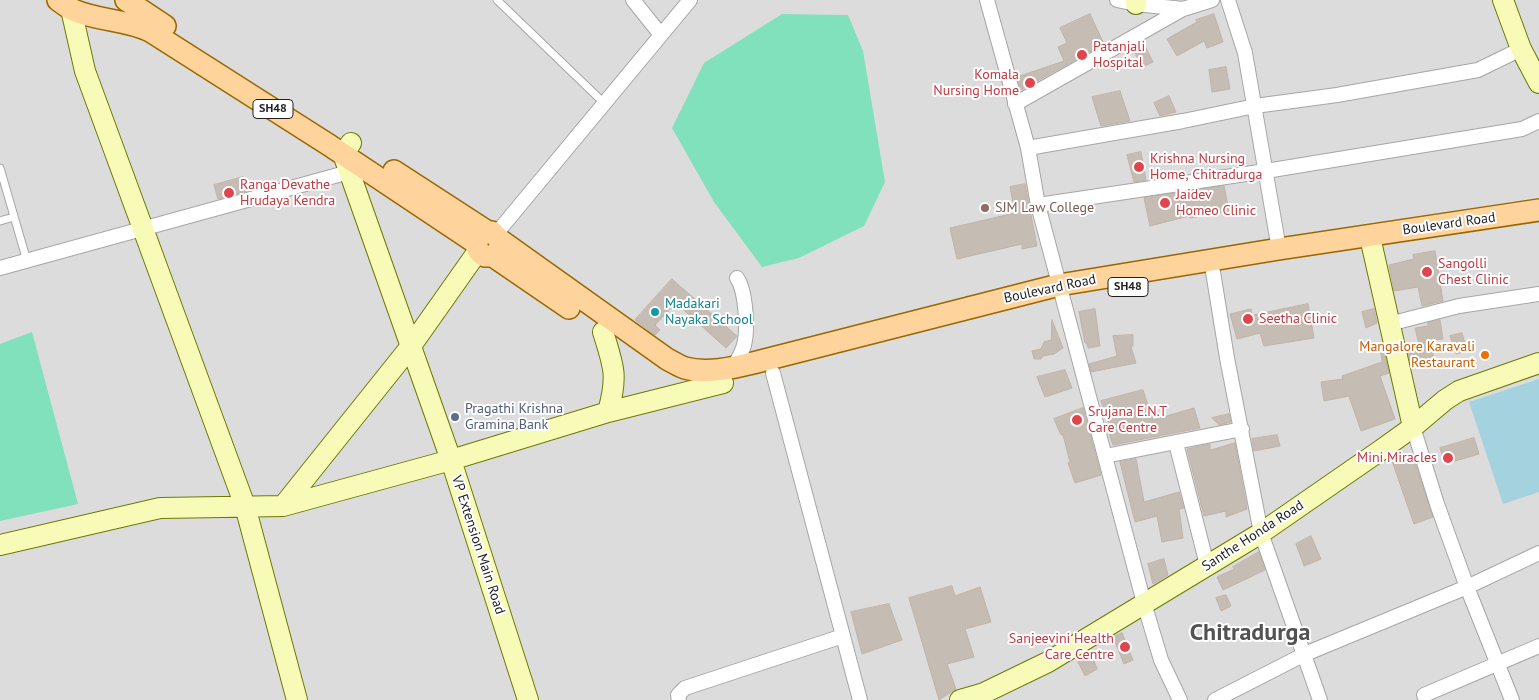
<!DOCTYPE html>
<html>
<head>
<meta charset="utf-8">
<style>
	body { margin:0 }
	canvas { display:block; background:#f0ece5 }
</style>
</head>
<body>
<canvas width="1539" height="700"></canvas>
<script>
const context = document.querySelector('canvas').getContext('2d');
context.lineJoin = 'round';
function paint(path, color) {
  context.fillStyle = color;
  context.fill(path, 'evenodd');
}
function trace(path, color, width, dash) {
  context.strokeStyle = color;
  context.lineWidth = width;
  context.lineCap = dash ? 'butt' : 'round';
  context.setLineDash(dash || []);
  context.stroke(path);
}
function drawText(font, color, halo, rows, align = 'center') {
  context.font = font + ' "PT Sans",sans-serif';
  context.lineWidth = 4;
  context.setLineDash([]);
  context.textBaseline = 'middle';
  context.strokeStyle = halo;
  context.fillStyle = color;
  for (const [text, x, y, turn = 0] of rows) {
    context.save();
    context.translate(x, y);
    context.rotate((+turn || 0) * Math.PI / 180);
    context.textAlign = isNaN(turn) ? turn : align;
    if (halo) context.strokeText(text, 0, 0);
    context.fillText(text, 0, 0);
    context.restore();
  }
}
paint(new Path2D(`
	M0,0H1539V700H0Z`), '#dddcdc');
paint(new Path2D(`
	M782,14L848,15L863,51L885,182L864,226L799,258L762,267L714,202L672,128L704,63Z
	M32,332L78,504L0,521V344Z`), '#81e1bc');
paint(new Path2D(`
	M1539,379V492L1503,504L1469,402Z`), '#a4d2df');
const building = new Path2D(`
	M1090,14L1104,44L1021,90L1017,77L1064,61L1058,47L1067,43L1060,28Z
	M1214,14L1223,42L1207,48L1204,41L1177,56L1167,39L1197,22L1196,20Z
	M1144,44L1153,62L1142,67L1134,51Z
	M1226,67L1230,89L1212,92L1209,70Z
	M1120,91L1130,121L1101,126L1092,97Z
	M1169,96L1176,112L1160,116L1154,103Z
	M1141,152L1146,180L1134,182L1127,155Z
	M243,177L247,191L218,199L214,185Z
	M1025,184L1037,246L1022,249V244L957,259L950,228L1015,213L1010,187Z
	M1224,186L1229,211L1190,218L1189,216L1150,226L1144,198Z
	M1435,251L1443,301L1422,306L1418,287L1394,291L1389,265L1414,259L1413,255Z
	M672,279L737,336L726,348L676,303L655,325L660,330L655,335L635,320Z
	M1308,304L1314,338L1264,346L1260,333L1237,339L1230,314L1251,309L1252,315Z
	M1095,309L1100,346L1088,348L1087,343H1085L1079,312Z
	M1374,309L1377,323L1366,328L1362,312Z
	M1052,320L1063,348L1054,354L1043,356L1041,359H1034L1032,351L1041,349L1044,342L1051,340Z
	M1440,320L1443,339L1430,340L1434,359L1411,365L1408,352L1420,348L1415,328L1428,326V323Z
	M1462,333L1467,351L1456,354L1450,336Z
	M1133,335V346L1131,347L1136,363L1091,372L1089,364L1117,356L1113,336Z
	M1380,347H1383L1389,373L1380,376L1395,419L1361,431L1349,396L1324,401L1321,382L1343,379L1342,376L1382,362Z
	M1065,370L1072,388L1045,397L1037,377Z
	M1143,390L1153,420L1194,408L1200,428L1113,445L1110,437L1108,421L1101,401Z
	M1083,408L1101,475L1075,483L1068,463L1070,462L1063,435H1061L1054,419Z
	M1229,414L1231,422L1219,425L1212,418Z
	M1277,435L1280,446L1254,451L1252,439Z
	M1474,438L1479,454L1445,464L1440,448Z
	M1235,443L1247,509L1226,517V511L1204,516L1187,449L1210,444V450Z
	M1412,454L1433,517L1414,524L1392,461Z
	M1136,459L1144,502L1179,492L1184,508L1179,509L1183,538L1162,542L1157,516L1135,522L1120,462Z
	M1311,536L1321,559L1304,566L1296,544Z
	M1259,552L1265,570L1223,590L1217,577L1234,569L1233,567Z
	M1164,559L1168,575L1153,584L1148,564Z
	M952,586L955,596L980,587L991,622L965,629L974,657L947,664L956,689L939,700L909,598Z
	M1226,595L1231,606L1221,611L1216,598Z
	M889,604L902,640L862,654L851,612Z
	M1122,633L1133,660L1124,664L1113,637Z
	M1092,655L1097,669L1085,676L1078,662Z`);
paint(building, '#c5bcb4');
trace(building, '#c2b3a7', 1);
const lane = new Path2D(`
	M497,0L604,103
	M0,168L27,261
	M0,221L14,217`);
const street = new Path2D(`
	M633,0L661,35
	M987,0L1028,148L1038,205L1144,603L1161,660L1180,700
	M1117,0L1136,4L1183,9L1212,0
	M1228,0L1245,53L1279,249
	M1015,104L1183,9
	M1028,148L1183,121L1255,106L1337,95L1478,70L1521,49
	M1038,205L1266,171L1522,129L1539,121
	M496,234L690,0
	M0,268L349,172
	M1213,272L1227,358L1261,533L1320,700
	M1389,324L1459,306L1539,294
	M734,367C737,360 742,353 744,345C748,330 746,291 737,278
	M773,373L860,700
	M1413,427L1437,504L1467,587L1512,700
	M1176,443L1207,565
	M1105,456L1242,429
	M1424,695L1539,646
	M679,700L678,695L685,688L843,636
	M1215,700L1305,654L1467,587L1539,553`);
const secondary = new Path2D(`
	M1503,0L1521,49L1539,83
	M1136,4V0
	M71,9L85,71L245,506L297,700
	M1372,246L1413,427
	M603,332C614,367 618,376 608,412
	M283,506L411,346L478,251
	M0,545L160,508L283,506L451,460L343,154L351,143
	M528,700L451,460L608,412L723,383
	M960,700L984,693L1048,662L1261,533L1381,450L1413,427L1445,400L1459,391L1539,363`);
const primary = new Path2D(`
	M58,0C62,3 66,6 71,9C96,21 125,19 150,31L329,145L476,243
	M126,0L165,26
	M394,171L488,232
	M500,240V249L493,256H485C471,249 476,231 492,232L500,240L667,359C673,362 679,366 685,368C707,374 732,368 753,363L1059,285L1279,249L1539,210
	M493,256L569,308`);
trace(lane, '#a6a6a6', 9);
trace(street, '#a6a6a6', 16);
trace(secondary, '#6d7a02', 22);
trace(primary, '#9a6700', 24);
trace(lane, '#fff', 7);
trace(street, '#fff', 14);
trace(secondary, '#f8fbb8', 20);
trace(primary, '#fed49c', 21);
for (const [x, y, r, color] of [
	[1082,55,6,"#e0444e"],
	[1030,83,6,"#e0444e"],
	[1139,167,6,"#e0444e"],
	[229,193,6,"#e0444e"],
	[1165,203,6,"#e0444e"],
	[985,208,5,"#8d6e63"],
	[1427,272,6,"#e0444e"],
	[655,312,5,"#0f9aa8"],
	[1248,319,6,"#e0444e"],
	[1485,355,5,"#e8710a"],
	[455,417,5,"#5c6f8a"],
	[1077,420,6,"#e0444e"],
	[1448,458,6,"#e0444e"],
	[1125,647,6,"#e0444e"]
]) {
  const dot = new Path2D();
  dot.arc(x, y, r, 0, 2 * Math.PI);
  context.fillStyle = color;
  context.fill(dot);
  trace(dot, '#fff', 2);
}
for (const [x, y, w] of [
	[273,109,40],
	[1128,287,40]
]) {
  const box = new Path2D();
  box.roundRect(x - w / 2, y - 9.5, w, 19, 4);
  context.fillStyle = '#fff';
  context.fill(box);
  trace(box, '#1f1f1f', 1);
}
drawText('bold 12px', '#1f1f1f', null, [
	["SH48",273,109],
	["SH48",1128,287]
]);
drawText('14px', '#be3a42', '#fff', [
	["Patanjali",1093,47],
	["Hospital",1093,63],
	["Komala",1019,75,"right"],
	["Nursing Home",1019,91,"right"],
	["Krishna Nursing",1150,159],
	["Home, Chitradurga",1150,175],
	["Ranga Devathe",240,185],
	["Hrudaya Kendra",240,201],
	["Jaidev",1176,195],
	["Homeo Clinic",1176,211],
	["Sangolli",1438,264],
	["Chest Clinic",1438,280],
	["Seetha Clinic",1259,319],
	["Srujana E.N.T",1088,412],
	["Care Centre",1088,428],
	["Mini Miracles",1437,458,"right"],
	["Sanjeevini Health",1114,639,"right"],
	["Care Centre",1114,655,"right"]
], 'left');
drawText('14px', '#785e54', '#fff', [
	["SJM Law College",995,208]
], 'left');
drawText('14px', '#1f1f1f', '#fff', [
	["Boulevard Road",1449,224,-8],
	["Boulevard Road",1050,289,-12],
	["Santhe Honda Road",1253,536,-33],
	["VP Extension Main Road",478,545,72]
]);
drawText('14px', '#0d838f', '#fff', [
	["Madakari",665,304],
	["Nayaka School",665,320]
], 'left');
drawText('14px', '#c56008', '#fff', [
	["Mangalore Karavali",1475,347],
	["Restaurant",1475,363]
], 'right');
drawText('14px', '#4e5e75', '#fff', [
	["Pragathi Krishna",465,409],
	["Gramina Bank",465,425]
], 'left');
drawText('bold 24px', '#525252', '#fff', [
	["Chitradurga",1250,633]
]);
</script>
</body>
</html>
